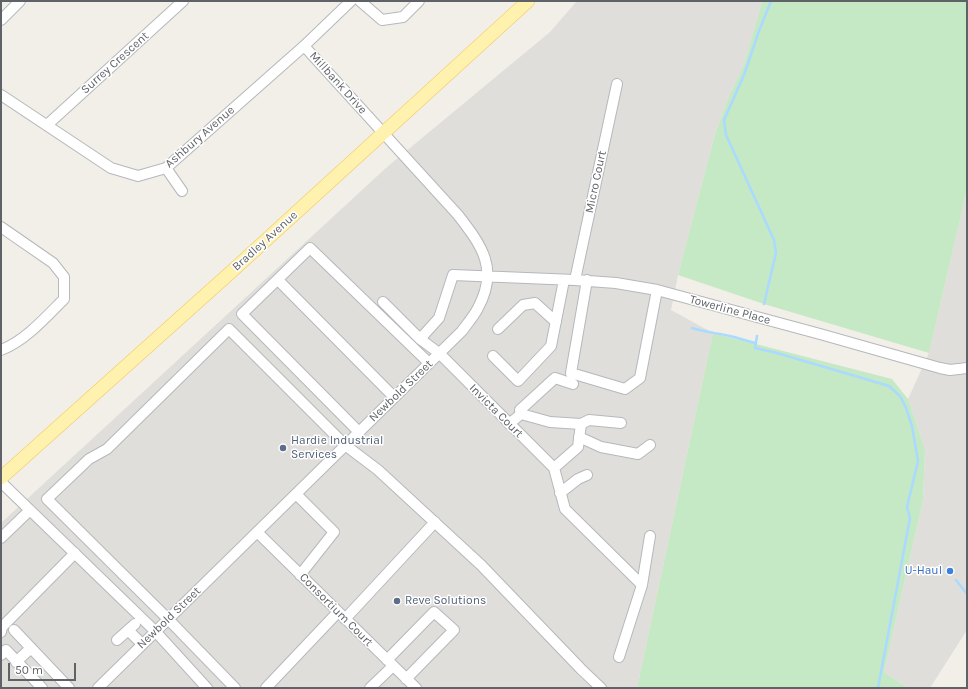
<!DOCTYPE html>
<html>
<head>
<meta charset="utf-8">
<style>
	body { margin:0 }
	#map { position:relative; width:968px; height:689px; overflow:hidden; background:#f1efe8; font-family:Karla,sans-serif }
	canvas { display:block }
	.frame { position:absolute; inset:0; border:2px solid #5f6368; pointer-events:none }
	.scale { position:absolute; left:8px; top:663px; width:68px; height:18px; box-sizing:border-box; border:2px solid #5f6368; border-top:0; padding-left:5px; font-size:12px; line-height:14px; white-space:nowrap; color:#5f6368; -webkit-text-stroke:3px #fff; paint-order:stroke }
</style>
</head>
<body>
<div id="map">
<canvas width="968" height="689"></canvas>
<div class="frame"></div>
<div class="scale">50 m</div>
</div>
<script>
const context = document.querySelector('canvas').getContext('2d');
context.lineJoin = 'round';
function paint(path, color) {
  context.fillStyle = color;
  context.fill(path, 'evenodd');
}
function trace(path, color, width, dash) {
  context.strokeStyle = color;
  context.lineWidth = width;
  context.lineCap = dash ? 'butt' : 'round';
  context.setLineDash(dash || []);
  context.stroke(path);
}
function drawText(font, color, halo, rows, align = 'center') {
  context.font = font + ' Karla,sans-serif';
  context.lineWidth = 3;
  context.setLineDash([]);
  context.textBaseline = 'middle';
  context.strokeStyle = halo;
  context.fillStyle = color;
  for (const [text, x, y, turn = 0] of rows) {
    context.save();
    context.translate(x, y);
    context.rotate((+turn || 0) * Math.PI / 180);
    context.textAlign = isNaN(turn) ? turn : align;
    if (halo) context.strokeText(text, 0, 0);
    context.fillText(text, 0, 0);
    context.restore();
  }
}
paint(new Path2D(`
	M577,1H762L744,65L729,96L715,134L678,275L671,310L713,333L637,688H1V523L387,167L550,32Z
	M967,189V630L930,688H908L884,672L923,500L925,449L908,399L929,353Z`), '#e0deda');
paint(new Path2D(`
	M762,1H967V189L929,353L764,304L678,275L715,134L729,96L744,65Z
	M713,333L892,379L908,399L925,449L923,500L884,672L908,688H637Z`), '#c5e8c5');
trace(new Path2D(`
	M764,304L776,253L774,240L726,135L724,120L744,75L759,31L771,1
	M692,328C704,332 717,333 730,336C739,338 747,341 755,343L756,344
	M757,336L755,348L777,353L889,386L900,396L906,408L912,426L918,461L907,507L910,518L878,688
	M956,580L967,594`), '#aadaff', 2.5);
const minor = new Path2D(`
	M360,1L382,20L403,17L419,1
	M1,20L20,1
	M1,95L111,168L138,176L166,168L304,46L351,1
	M47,125L183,1
	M166,168L182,191
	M1,227L53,263L64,277V299C46,317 25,341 1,350
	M278,280L394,397
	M575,280L617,84
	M587,280L571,373L625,389L640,378L657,290
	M383,302L420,339
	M498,329L523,305L535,303L556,322
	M493,356L518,381L551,346L564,280
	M521,414L520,410L555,378L573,384
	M509,424L521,414L550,422L581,424L578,447L554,468
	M581,424L589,420L621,423
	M359,432L242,314L310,248L429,363
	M579,437L601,447L638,454L650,445
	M1,482L155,631L207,688
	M560,493L578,479L587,475
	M296,494L334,532L300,575
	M257,532L416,688
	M650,536L642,585L565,509L554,468L439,353L420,339L439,318L453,275L575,280L616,283L657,290L820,334L940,368L950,370L967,368
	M1,538L30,510
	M345,619L435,522
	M14,630L69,688
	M128,630L142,644
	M1,632L2,627L75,553
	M117,640L135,624
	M1,655L6,650L42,688
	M619,657L642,585
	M387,660L434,612L454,630L406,679
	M16,662L31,648
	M98,688L462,331C467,324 474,316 478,308C499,269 482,246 458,215L304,46
	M235,688L168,619L47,499L89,459L107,449L229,329L345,445L378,470L481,565L581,669L601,688
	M266,688L338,612
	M370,688L393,666`);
const major = new Path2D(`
	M1,478L231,272L528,1`);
trace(minor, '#b5b8bc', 12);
trace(major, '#f2c960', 14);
trace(minor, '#fff', 10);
trace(major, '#fff2af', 13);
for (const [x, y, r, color] of [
	[283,448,4,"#5c6f8a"],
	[950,571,4,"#3f7fe0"],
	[397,601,4,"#5c6f8a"]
]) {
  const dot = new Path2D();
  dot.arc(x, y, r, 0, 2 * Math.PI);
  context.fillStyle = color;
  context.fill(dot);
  trace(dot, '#fff', 1.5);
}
drawText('12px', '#5f6368', '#fff', [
	["Surrey Crescent",115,63,-42],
	["Millbank Drive",338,83,48],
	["Ashbury Avenue",200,137,-41],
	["Micro Court",596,182,-78],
	["Bradley Avenue",265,241,-42],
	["Towerline Place",730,310,15],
	["Newbold Street",401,391,-44],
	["Invicta Court",496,411,45],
	["Consortium Court",336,610,45],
	["Newbold Street",169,618,-44]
]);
drawText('12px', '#4e5e75', '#fff', [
	["Hardie Industrial",291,441],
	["Services",291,455],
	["Reve Solutions",405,601]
], 'left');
drawText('12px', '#366cbe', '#fff', [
	["U-Haul",942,571]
], 'right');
</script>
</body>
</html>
